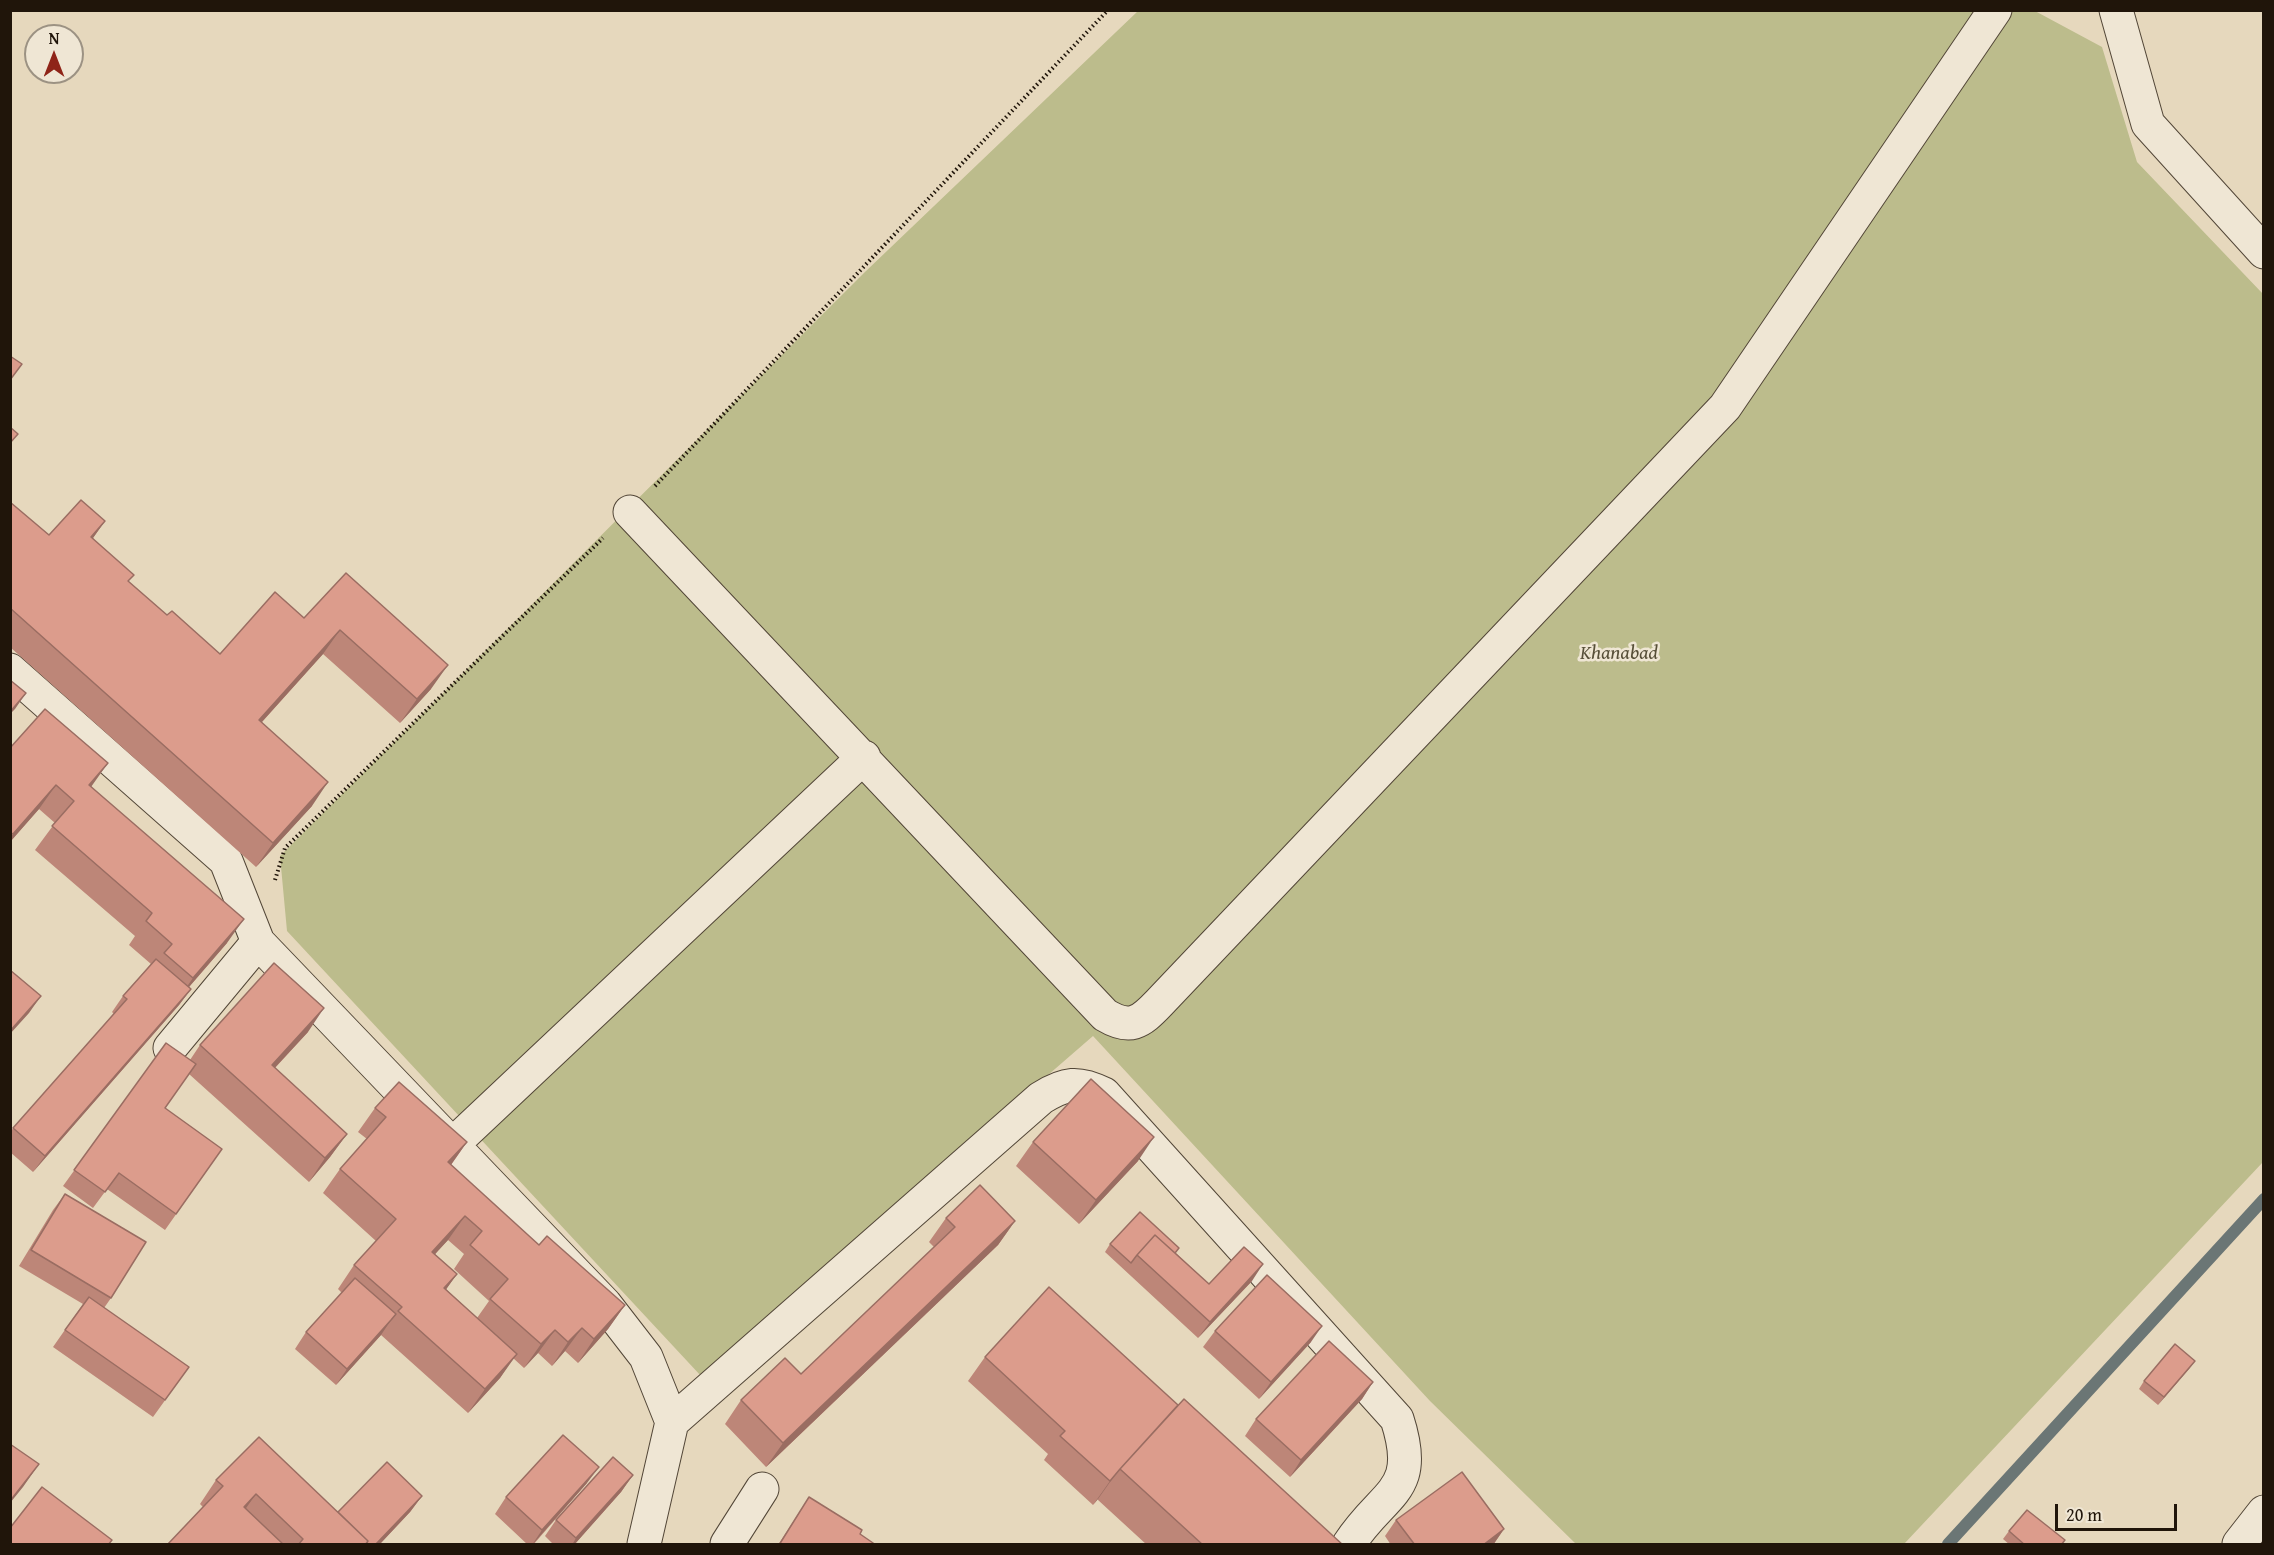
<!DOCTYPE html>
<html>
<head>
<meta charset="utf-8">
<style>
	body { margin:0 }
	#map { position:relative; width:2274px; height:1555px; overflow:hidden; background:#e6d8bd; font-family:"Gentium Book Plus",serif }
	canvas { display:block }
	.frame { position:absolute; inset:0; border:12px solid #20150a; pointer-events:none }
	.north { position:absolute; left:24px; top:24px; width:60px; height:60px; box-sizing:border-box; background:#efe6d4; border:2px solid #9c9283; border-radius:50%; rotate:0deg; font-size:16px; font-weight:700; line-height:24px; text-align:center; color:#20150a }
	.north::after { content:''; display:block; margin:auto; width:21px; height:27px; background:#8f2418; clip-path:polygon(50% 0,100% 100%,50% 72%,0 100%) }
	.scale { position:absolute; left:2055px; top:1504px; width:122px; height:27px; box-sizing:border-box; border:3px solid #20150a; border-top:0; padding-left:8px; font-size:18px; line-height:21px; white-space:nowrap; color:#20150a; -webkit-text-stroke:4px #efe6d4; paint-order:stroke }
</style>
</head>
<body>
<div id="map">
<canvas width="2274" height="1555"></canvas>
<div class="frame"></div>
<div class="north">N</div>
<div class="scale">20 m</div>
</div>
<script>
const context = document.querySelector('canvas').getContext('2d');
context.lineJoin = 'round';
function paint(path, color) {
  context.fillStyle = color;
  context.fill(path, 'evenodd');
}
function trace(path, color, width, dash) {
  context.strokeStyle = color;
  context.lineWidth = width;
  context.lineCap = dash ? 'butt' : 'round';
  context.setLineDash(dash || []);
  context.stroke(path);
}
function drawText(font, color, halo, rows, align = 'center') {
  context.font = font + ' "Gentium Book Plus",serif';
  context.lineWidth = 5;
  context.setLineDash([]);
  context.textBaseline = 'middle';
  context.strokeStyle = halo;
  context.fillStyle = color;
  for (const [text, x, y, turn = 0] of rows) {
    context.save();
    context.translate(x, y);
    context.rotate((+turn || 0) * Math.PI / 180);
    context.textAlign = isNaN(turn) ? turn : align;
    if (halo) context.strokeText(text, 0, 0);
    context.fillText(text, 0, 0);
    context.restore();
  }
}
paint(new Path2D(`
	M1138,11H2035L2102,47L2137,162L2263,294V1162L1904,1544H1576L1430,1401L1093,1036L701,1376L287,931L280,856L866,271Z`), '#bcbc8c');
trace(new Path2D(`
	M1948,1544L2264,1199`), '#6b7675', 12);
const minor = new Path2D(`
	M2116,10L2148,124L2264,252
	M630,512L1105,1015C1130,1030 1140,1023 1159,1003L1725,407L1995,10
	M10,670L226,861L258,942L605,1304L646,1357L672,1422L644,1544
	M170,1048L258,942
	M452,1145L864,757
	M672,1422L1041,1098C1065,1083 1078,1081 1104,1094L1397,1419C1421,1493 1384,1490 1349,1544
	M727,1544L762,1489
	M2239,1544L2264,1512`);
trace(minor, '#524637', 35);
trace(new Path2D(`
	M655,486L1108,10
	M275,880L285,848L603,538`), '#20150a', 4, [1.5, 3]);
trace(minor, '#efe6d4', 33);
paint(new Path2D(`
	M10,502L49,535L105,521L93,538L129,582L167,615L220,654L304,618L346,573L431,689L400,723L323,654L262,722L312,806L256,867L10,647Z
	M10,748L91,786L227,943L189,987L191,989L179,1005L33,1172L10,1152V1132L114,1014L112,1012L123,996L151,964L129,945L135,936L35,850L55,823L39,809L10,842Z
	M308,1032L275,1068L347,1134L330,1157L309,1182L189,1074L165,1108L222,1149L165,1230L107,1189L93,1208L63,1186L166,1043L190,1060L200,1045Z
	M375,1108L467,1142L451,1165L539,1245L625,1305L608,1329L578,1363L565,1351L552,1366L538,1353L524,1368L513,1358L500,1378L468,1413L381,1335L336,1385L295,1349L306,1332L342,1293L338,1289L354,1265L376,1241L323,1193L340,1169L367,1139L358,1132ZM448,1240L464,1254L454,1269L489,1301L477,1318L446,1289L457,1274L435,1254Z
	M1033,1142L1138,1161L1079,1224L1016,1166Z
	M65,1194L111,1298L104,1308L189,1367L153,1417L53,1347L83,1304L19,1266L53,1210Z
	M946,1218L1015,1221L998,1245L766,1467L725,1424L741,1400L801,1374L934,1247L929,1242Z
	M1110,1244L1176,1253L1209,1284L1252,1281L1198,1338L1105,1252Z
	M1215,1331L1311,1342L1259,1399L1203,1347Z
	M985,1357L1178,1405L1343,1545H1147L1098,1500V1499L1093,1505L1044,1460L1048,1454L968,1381Z
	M2195,1361L2158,1405L2139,1389L2144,1381Z
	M1373,1382L1362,1399L1290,1477L1245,1436L1256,1419Z
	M633,1475L621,1492L574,1545H554L545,1536L556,1520Z
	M216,1480L338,1512L422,1496L410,1512L379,1545H167L203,1507L200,1504Z
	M587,1483L533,1545H528L495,1514L506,1497Z
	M809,1497L860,1534L876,1545H778Z
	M1396,1520L1504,1529L1493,1545H1391L1385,1536Z
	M2009,1531L2065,1540L2061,1545H2010L2003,1539Z`), '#bd8678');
paint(new Path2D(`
	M105,521L88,545L91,537Z
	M340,630L323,654L242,744L259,720Z
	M448,665L431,689L400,723L417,699Z
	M26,693L15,709L10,714V712Z
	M108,763L91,787L89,785Z
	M328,782L312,806L256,867L273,843Z
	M56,785L39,809L10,842V838L13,834Z
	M244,919L227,943L176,1002L193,978Z
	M191,989L179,1005L33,1172L45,1156Z
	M41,996L29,1013L10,1034V1031Z
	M324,1008L308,1032L255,1089L272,1065Z
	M347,1134L330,1157L309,1182L325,1158Z
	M1154,1137L1138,1161L1079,1224L1096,1200Z
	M467,1142L450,1166L448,1162Z
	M465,1216L448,1240L415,1276L432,1252Z
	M1015,1221L998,1245L766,1467L783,1443Z
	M1263,1264L1252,1281L1198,1338L1210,1322Z
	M457,1274L440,1298L444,1288Z
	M625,1305L608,1329L578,1363L594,1339Z
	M391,1320L381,1335L336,1385L347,1369Z
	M1322,1326L1311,1342L1259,1399L1271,1382Z
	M582,1328L565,1351L552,1366L568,1342Z
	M555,1330L538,1353L524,1368L541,1344Z
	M517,1354L500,1378L468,1413L485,1389Z
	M2195,1361L2189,1369L2158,1405L2164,1397Z
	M1373,1382L1362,1399L1290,1477L1301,1460Z
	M39,1464L23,1487L10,1503V1501Z
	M599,1467L587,1483L532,1545L542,1530Z
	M633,1475L621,1492L574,1545H572L576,1538Z
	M1115,1475L1098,1499L1093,1505L1110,1481Z
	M256,1494L239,1518L244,1507Z
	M422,1496L410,1512L379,1545H375Z
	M1504,1529L1493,1545H1483Z`), '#9a6d62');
const building = new Path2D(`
	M10,356L22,364L10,380Z
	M10,427L18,434L10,443Z
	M81,500L105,521L91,537L134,575L128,581L167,615L172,611L220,654L275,592L304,618L346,573L448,665L417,699L340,630L259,720L328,782L273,843L10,608V502L49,535Z
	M10,680L26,693L10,712Z
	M45,709L108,763L89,785L244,919L193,978L164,953L172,944L146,921L152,913L52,826L74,801L56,785L13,834L10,832V748Z
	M156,959L191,989L45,1156L13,1128L127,999L123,996Z
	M274,963L324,1008L272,1065L347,1134L325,1158L200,1045Z
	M10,970L41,996L10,1031Z
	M166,1043L196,1064L165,1108L222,1149L176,1214L119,1173L105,1192L74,1170Z
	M1091,1079L1154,1137L1096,1200L1033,1142Z
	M399,1082L467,1142L448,1162L539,1245L547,1236L625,1305L594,1339L582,1328L568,1342L555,1330L541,1344L490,1299L508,1279L470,1245L482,1231L465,1216L432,1252L457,1274L444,1288L517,1354L485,1389L398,1311L402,1307L354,1265L396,1219L340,1169L386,1117L375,1108Z
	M980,1185L1015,1221L783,1443L741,1400L785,1358L801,1374L955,1227L946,1218Z
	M65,1194L146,1242L111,1298L31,1250Z
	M1140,1212L1179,1248L1175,1253L1155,1235L1137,1255L1131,1263L1110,1244Z
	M1155,1235L1209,1284L1244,1247L1263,1264L1210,1322L1137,1255Z
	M1267,1275L1322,1326L1271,1382L1215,1331Z
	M355,1278L396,1314L391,1320L347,1369L306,1332Z
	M1049,1287L1178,1405L1120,1469L1110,1481L1060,1436L1065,1431L985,1357Z
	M89,1297L189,1367L165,1400L65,1330Z
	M1329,1341L1373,1382L1301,1460L1256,1419Z
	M2175,1344L2195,1361L2164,1397L2144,1381Z
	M1184,1399L1343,1545H1203L1120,1469Z
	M563,1435L599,1467L542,1530L506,1497Z
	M259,1437L368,1541L365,1545H298L303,1539L256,1494L244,1507L284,1545H167L223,1486L216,1480Z
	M10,1444L39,1464L10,1501Z
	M613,1457L633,1475L576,1538L556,1520Z
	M387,1462L422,1496L375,1545H366L368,1541L338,1512Z
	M1462,1472L1504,1529L1483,1545H1415L1396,1520Z
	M42,1487L112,1540L108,1545H10V1528Z
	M809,1497L862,1530L860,1534L876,1545H779Z
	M2027,1510L2065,1540L2061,1545H2025L2009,1531Z`);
paint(building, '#dc9c8c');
trace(building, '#9a6d62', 1.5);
drawText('italic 20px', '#574f38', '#efe6d4', [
	["Khanabad",1619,654]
]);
</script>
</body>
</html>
